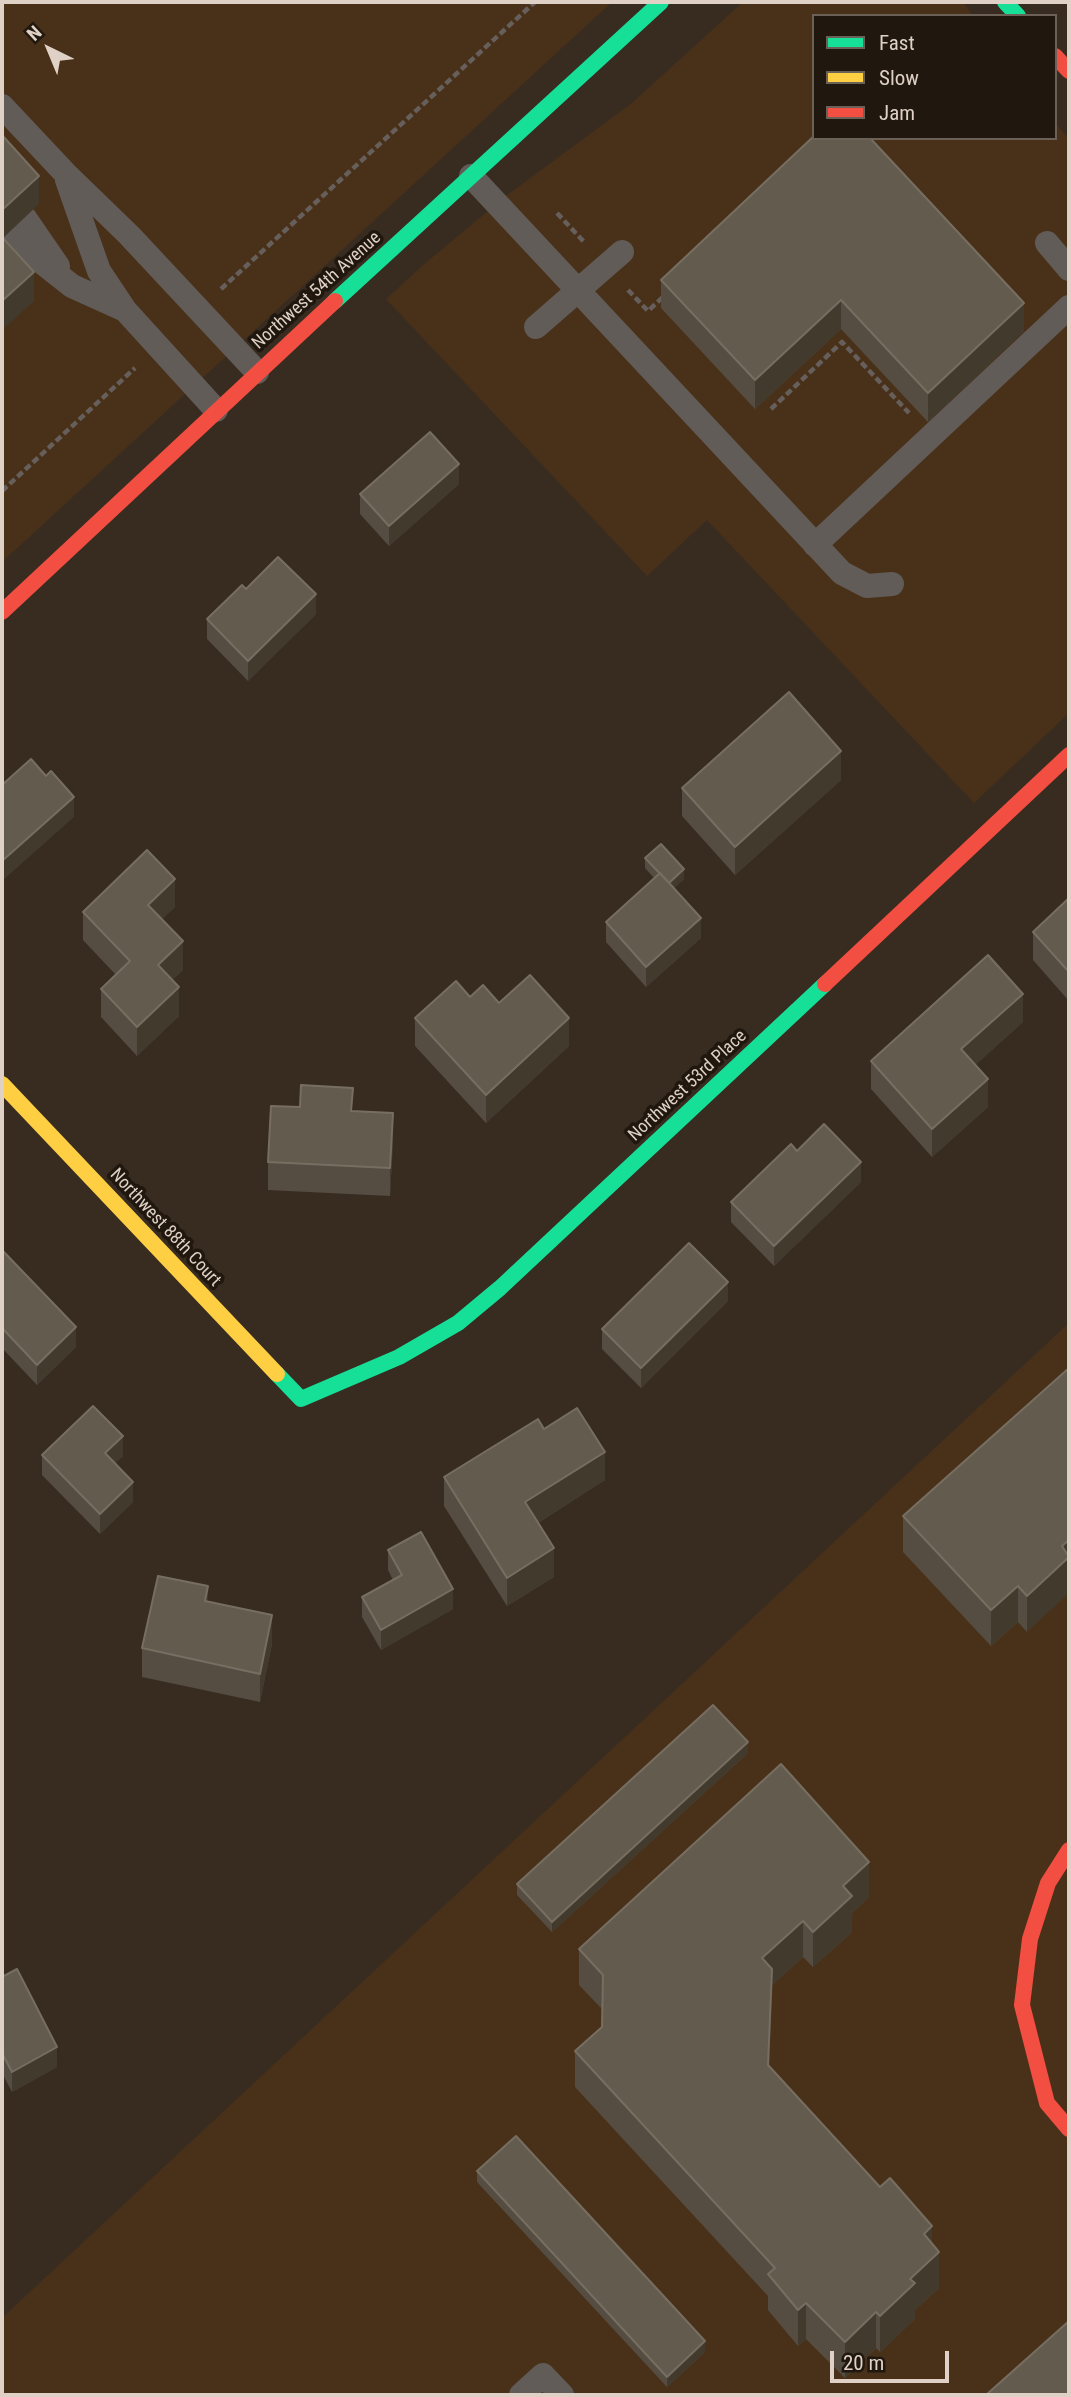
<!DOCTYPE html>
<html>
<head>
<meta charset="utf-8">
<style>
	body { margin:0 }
	#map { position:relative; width:1071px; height:2397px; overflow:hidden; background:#382c21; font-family:"Roboto Condensed",sans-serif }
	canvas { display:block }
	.frame { position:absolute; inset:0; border:4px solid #dfd1c5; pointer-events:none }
	.legend { position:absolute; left:812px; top:14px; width:245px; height:126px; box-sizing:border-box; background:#20170e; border:2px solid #6c6157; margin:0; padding:9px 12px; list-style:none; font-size:21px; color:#dfd1c5 }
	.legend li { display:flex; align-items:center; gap:14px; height:35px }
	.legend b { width:35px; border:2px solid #6c6157 }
	.north { position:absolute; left:14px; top:14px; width:70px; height:70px; -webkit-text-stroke:5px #20170e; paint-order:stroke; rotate:317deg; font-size:19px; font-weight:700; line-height:28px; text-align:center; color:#dfd1c5 }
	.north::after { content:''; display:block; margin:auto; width:24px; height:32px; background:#dfd1c5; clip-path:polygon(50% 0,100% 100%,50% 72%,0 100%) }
	.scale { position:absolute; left:830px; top:2351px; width:119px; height:32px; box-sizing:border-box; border:4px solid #dfd1c5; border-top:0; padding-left:9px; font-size:21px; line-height:24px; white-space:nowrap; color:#dfd1c5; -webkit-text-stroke:5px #20170e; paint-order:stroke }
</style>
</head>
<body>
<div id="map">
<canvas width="1071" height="2397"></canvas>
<div class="frame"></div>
<ul class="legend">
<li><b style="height:9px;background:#16e098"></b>Fast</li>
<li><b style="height:9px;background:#ffcf43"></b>Slow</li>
<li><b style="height:9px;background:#f24e42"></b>Jam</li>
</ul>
<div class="north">N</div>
<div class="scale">20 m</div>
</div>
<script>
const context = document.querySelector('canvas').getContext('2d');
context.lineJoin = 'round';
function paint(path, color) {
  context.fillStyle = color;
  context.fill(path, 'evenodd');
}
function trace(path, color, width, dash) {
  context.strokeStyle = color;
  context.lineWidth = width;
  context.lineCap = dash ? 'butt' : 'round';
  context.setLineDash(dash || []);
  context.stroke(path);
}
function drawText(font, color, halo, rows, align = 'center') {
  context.font = font + ' "Roboto Condensed",sans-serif';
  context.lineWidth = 7;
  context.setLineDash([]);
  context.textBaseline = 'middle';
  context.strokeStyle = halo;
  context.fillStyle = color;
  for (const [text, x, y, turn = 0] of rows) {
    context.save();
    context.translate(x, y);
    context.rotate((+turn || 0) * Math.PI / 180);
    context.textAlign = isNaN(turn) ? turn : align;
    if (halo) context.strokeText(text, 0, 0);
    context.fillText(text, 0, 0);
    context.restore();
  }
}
paint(new Path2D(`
	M2,2H612L2,562Z
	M743,2H963L973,16H814V138H1055V122L1069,140V713L974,803L707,520L647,576L386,299L429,260L506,196L632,103Z
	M1069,1323V2395H2V2318Z`), '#493119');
trace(new Path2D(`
	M557,213L585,243
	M221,289L535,2
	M628,290L648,311L664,296
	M771,409L842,342L909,413
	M2,491L135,368`), '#665f5b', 4.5, [7, 3.5]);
trace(new Path2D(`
	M2,106L65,173L129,235L257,372
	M471,176L842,573L867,586L892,584
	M67,180L99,271L125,310L216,410
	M25,218L58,266
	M6,234L72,286L125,310
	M1047,243L1069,269
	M536,327L622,252
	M815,545L1069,307
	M521,2395L543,2375L562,2395`), '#625c59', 24);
trace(new Path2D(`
	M1005,2L1018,16
	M335,301L661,2
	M277,1374L301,1399L399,1357L458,1323L500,1288L825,984`), '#16e098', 16);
trace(new Path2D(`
	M2,1084L277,1374`), '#ffcf43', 16);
trace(new Path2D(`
	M1055,56L1069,71
	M2,612L335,301
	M825,984L1069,755
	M1069,1850L1048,1883L1030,1939L1022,2005L1047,2103L1069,2129`), '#f24e42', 16);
paint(new Path2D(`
	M814,136L1024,331L928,422L841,329L755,409L661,308V280Z
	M459,484L389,546L360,514V494Z
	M246,589L316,614L248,681L207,639V619Z
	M841,780L735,875L682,816V788Z
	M645,858L684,879L674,888L701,938L646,987L606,942V922L654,878L645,868Z
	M1069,878V1001L1033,960V932L1068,900V880Z
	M175,907L162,919L183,970L172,980L179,1016L137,1056L101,1017V989L116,975L83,940V912Z
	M470,997L499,1003L569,1046L486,1123L415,1046V1018Z
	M1023,1022L975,1065L988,1107L932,1157L871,1089V1061Z
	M353,1111L393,1142L390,1196L268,1190V1162Z
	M797,1151L861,1182L774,1266L731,1222V1202Z
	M2,1250L76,1347L37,1385L2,1348Z
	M728,1301L641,1388L602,1349V1329Z
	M1069,1368L1027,1632L1018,1622L991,1646L903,1552V1516Z
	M544,1429L605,1480L538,1523L554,1577L507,1606L444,1506V1477Z
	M42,1455L123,1456L115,1463L133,1502L100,1534L42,1475Z
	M388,1550L453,1609L381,1650L362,1617V1597L393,1580L388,1570Z
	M208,1602L272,1644L260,1702L142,1677V1648Z
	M748,1753L552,1932L517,1895V1884Z
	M869,1897L852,1913V1932L813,1967L803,1957L772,1985L769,2067L932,2243L939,2288L915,2310V2319L880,2352L876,2348L845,2378L806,2339L798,2346L768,2310V2296L575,2087V2051L602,2027L603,2010L579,1985V1949Z
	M2,1977L57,2067L12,2092L2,2073Z
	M477,2171L705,2352L667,2387L477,2182Z`), '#554d41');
paint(new Path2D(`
	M39,176V204L2,239V210Z
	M34,272V301L2,330V301Z
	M841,300V329L755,409V380Z
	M1024,303V331L928,422V393Z
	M459,464V484L389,546V526Z
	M316,594V614L248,681V661Z
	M841,751V780L735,875V847Z
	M74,797V817L2,881V861Z
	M684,869V879L669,893V883Z
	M175,879V907L148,933V905Z
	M701,918V938L646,987V967Z
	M183,941V970L158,994V965Z
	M179,987V1016L137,1056V1027Z
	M1023,994V1022L961,1078V1049Z
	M569,1018V1046L486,1123V1095Z
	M988,1079V1107L932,1157V1129Z
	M393,1113V1142L390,1196V1168Z
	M861,1162V1182L774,1266V1246Z
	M728,1282V1301L641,1388V1368Z
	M76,1327V1347L37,1385V1365Z
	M123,1436V1456L105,1473V1453Z
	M605,1452V1480L525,1531V1502Z
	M133,1482V1502L100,1534V1514Z
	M1069,1540V1593L1027,1632V1596L1062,1546Z
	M554,1548V1577L507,1606V1578Z
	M208,1586V1615L205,1601Z
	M1018,1586V1622L991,1646V1610Z
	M453,1589V1609L381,1650V1630Z
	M272,1615V1644L260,1702V1674Z
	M748,1742V1753L552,1932V1922Z
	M869,1862V1897L852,1913V1932L813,1967V1932L843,1886Z
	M803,1921V1957L772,1985L768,2101L762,1958Z
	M57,2047V2067L12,2092V2072Z
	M932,2226V2259L939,2252V2288L915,2310V2319L880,2352V2316L910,2279L924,2234Z
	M806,2303V2339L798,2346V2310Z
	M876,2312V2348L845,2378V2342Z
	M705,2341V2352L667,2387V2377Z`), '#433a2e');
const building = new Path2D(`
	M2,135L39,176L2,210Z
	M814,136V138H870L1024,303L928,393L841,300L755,380L661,280Z
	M2,237L34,272L2,301Z
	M430,432L459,464L389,526L360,494Z
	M278,557L316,594L248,661L207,619L242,585L246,589Z
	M789,692L841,751L735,847L682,788Z
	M31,759L46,776L51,771L74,797L2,861V785Z
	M661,844L684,869L669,883L645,858Z
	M147,850L175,879L148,905L183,941L158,965L179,987L137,1027L101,989L130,961L83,912Z
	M660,873L701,918L646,967L606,922Z
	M1069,898V972L1033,932Z
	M988,955L1023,994L961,1049L988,1079L932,1129L871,1061Z
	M530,975L569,1018L486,1095L415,1018L456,981L470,997L483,985L499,1003Z
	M301,1085L353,1088L351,1111L393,1113L390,1168L268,1162L271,1106L300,1107Z
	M824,1124L861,1162L774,1246L731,1202L791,1144L797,1151Z
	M689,1243L728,1282L641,1368L602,1329Z
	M2,1250L76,1327L37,1365L2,1328Z
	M1069,1368V1540L1062,1546L1069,1557L1027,1596L1018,1586L991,1610L903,1516Z
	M93,1406L123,1436L105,1453L133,1482L100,1514L42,1455Z
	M577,1408L605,1452L525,1502L554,1548L507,1578L444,1477L538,1419L544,1429Z
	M421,1532L453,1589L381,1630L362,1597L402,1575L388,1550Z
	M158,1576L208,1586L205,1601L272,1615L260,1674L142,1648Z
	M713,1705L748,1742L552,1922L517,1884Z
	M781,1764L869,1862L843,1886L852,1896L813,1932L803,1921L762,1958L772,1969L768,2065L880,2187L890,2178L932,2226L924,2234L939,2252L910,2279L915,2283L880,2316L876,2312L845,2342L806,2303L798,2310L768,2274L775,2268L575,2051L602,2027L603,1975L579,1949Z
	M17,1969L57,2047L12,2072L2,2053V1977Z
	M516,2136L705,2341L667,2377L477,2171Z
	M1069,2321V2395H986Z`);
paint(building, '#645b4f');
trace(building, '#776e62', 2);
drawText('18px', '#dfd1c5', '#20170e', [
	["Northwest 54th Avenue",317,291,-42],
	["Northwest 53rd Place",688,1086,-43],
	["Northwest 88th Court",165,1228,47]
]);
</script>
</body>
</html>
